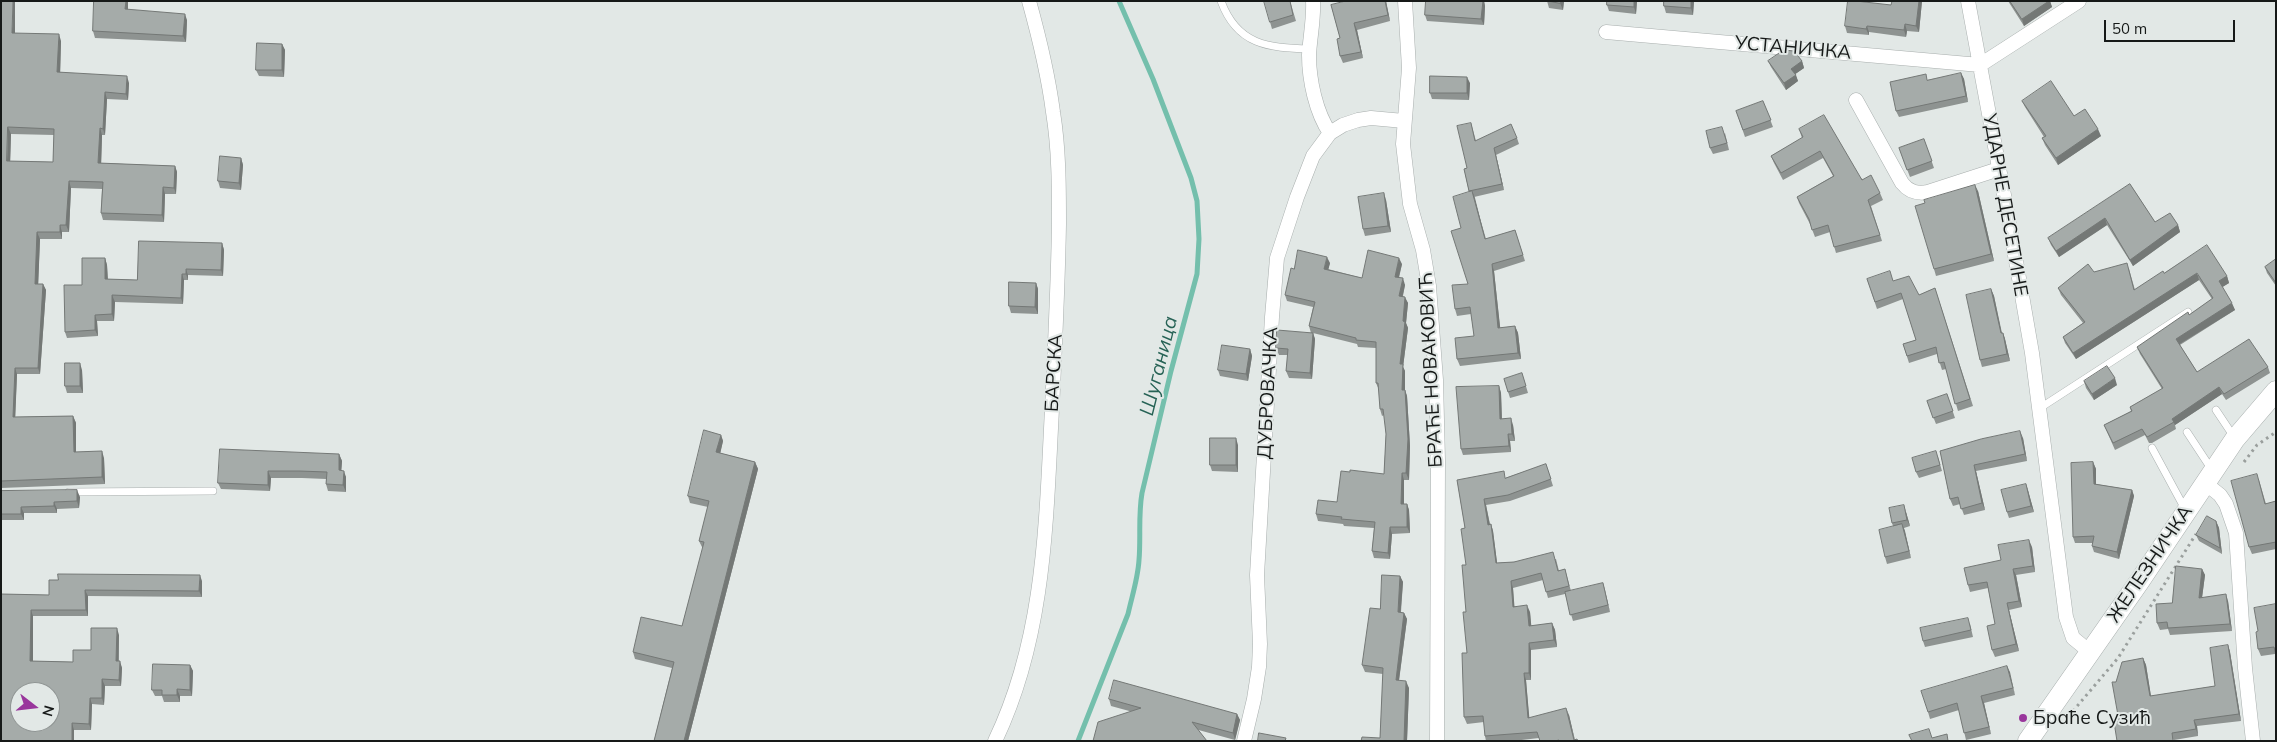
<!DOCTYPE html>
<html>
<head>
<meta charset="utf-8">
<style>
	body { margin:0 }
	#map { position:relative; width:2277px; height:742px; overflow:hidden; background:#e2e8e6; font-family:Mulish,sans-serif }
	canvas { display:block }
	.frame { position:absolute; inset:0; border:2px solid #161918; pointer-events:none }
	.north { position:absolute; left:10px; top:682px; width:50px; height:50px; box-sizing:border-box; background:#e2e8e6; border:1px solid #909594; border-radius:50%; rotate:106deg; font-size:14px; font-weight:700; line-height:20px; text-align:center; color:#161918 }
	.north::after { content:''; display:block; margin:auto; width:18px; height:22px; background:#99369c; clip-path:polygon(50% 0,100% 100%,50% 72%,0 100%) }
	.scale { position:absolute; left:2104px; top:20px; width:131px; height:22px; box-sizing:border-box; border:2px solid #161918; border-top:0; padding-left:6px; font-size:15px; line-height:18px; white-space:nowrap; color:#161918; -webkit-text-stroke:4px #e2e8e6; paint-order:stroke }
</style>
</head>
<body>
<div id="map">
<canvas width="2277" height="742"></canvas>
<div class="frame"></div>
<div class="north">N</div>
<div class="scale">50 m</div>
</div>
<script>
const context = document.querySelector('canvas').getContext('2d');
context.lineJoin = 'round';
function trace(path, color, width, dash) {
  context.strokeStyle = color;
  context.lineWidth = width;
  context.lineCap = dash ? 'butt' : 'round';
  context.setLineDash(dash || []);
  context.stroke(path);
}
function paint(path, color) {
  context.fillStyle = color;
  context.fill(path, 'evenodd');
}
function drawText(font, color, halo, rows, align = 'center') {
  context.font = font + ' Mulish,sans-serif';
  context.lineWidth = 4;
  context.setLineDash([]);
  context.textBaseline = 'middle';
  context.strokeStyle = halo;
  context.fillStyle = color;
  for (const [text, x, y, turn = 0] of rows) {
    context.save();
    context.translate(x, y);
    context.rotate((+turn || 0) * Math.PI / 180);
    context.textAlign = isNaN(turn) ? turn : align;
    if (halo) context.strokeText(text, 0, 0);
    context.fillText(text, 0, 0);
    context.restore();
  }
}
trace(new Path2D(`
	M1078,741L1128,614C1132,596 1138,578 1139,560C1141,538 1138,516 1142,493L1171,371L1197,274L1199,239L1197,201L1191,178L1153,79L1119,1`), '#74bfac', 5);
const service = new Path2D(`
	M1221,1C1237,45 1268,48 1310,49
	M2040,408L2188,312
	M2216,410L2234,437
	M2187,432L2212,470
	M2152,448L2185,509
	M69,492L213,491`);
const minor = new Path2D(`
	M1313,1C1314,19 1310,37 1309,55C1309,80 1316,113 1330,133
	M1405,1L1409,68L1403,144L1410,204L1423,250L1429,286L1436,380L1438,461L1437,741
	M1968,1L2012,238L2032,353L2066,617L2073,638L2090,652
	M1606,32L1980,65L2079,1
	M1856,100L1902,183C1909,192 1917,194 1928,192L1999,169
	M2205,483L2220,495L2226,504L2236,533L2245,668L2253,741
	M995,741C1045,637 1046,522 1052,409C1055,347 1058,286 1059,224C1059,187 1059,149 1053,112C1048,74 1039,37 1029,1
	M1244,741L1254,699L1259,667L1260,644L1257,575L1272,317L1277,258L1297,197L1313,156L1330,133L1343,125L1358,120L1371,118L1404,121`);
const secondary = new Path2D(`
	M2028,741L2139,582L2235,439L2276,391`);
trace(service, '#a8aead', 8);
trace(minor, '#a8aead', 15);
trace(secondary, '#a8aead', 21);
trace(new Path2D(`
	M2244,462L2257,445L2276,432
	M2073,711L2118,658L2196,534`), '#9a9f9d', 3, [2.5, 4]);
trace(service, '#fff', 7);
trace(minor, '#fff', 14);
trace(secondary, '#fff', 20);
paint(new Path2D(`
	M1,1L15,33L61,41L60,72L129,83L128,100L107,99L105,135H102L101,163L175,166L177,172L176,194H165L164,222L103,220L101,213L102,189L71,188L69,232H62V239H40L38,284H43L46,290L40,374H17L15,417L73,416L76,423V452L104,458L105,484L1,488ZM11,134L54,135L53,162L10,161Z
	M94,1H128V10L187,20L186,42L95,38L93,31Z
	M1290,1L1296,21L1272,29L1270,22Z
	M1386,1L1390,21L1357,30L1363,58L1343,63L1340,56V38L1331,5Z
	M1426,1H1484L1485,6L1484,25L1427,21L1425,15Z
	M1547,1H1564L1563,10L1549,8Z
	M1607,1H1637L1636,14L1609,11L1607,5Z
	M1694,1L1693,15L1666,13L1664,6Z
	M1922,1L1919,32L1907,31L1906,37L1869,32V35L1847,33L1845,26L1891,5Z
	M2008,1H2050L2052,7L2024,26Z
	M282,44L285,50L284,77L259,76L256,70Z
	M1768,61H1802L1804,68L1795,74L1798,81L1786,90L1771,67Z
	M1961,73L1964,79L1968,102L1899,117L1896,111Z
	M1470,83L1469,100L1432,99L1430,93Z
	M1763,101L1773,127L1745,137L1736,111Z
	M2022,101L2074,116L2101,136L2058,165L2045,145L2042,138L2044,137L2025,107Z
	M1471,123L1476,141L1517,138L1519,144L1496,155L1504,190L1474,197L1486,239L1515,230L1525,261L1494,271L1500,328L1515,326L1518,333L1521,359L1460,366L1457,359L1474,336L1471,314L1457,316L1455,309L1468,284L1461,228L1469,192L1464,169L1467,168Z
	M1799,129L1880,193L1883,200L1871,206L1882,241L1836,253L1830,232L1815,237L1810,224L1799,203L1797,197L1833,176L1823,158L1783,180L1774,163L1771,156L1802,138Z
	M1725,133L1729,150L1713,154L1710,148Z
	M1924,139L1934,168L1910,177L1899,148Z
	M241,158L243,165L241,190L220,188L218,181Z
	M2130,184L2155,222L2178,225L2180,232L2133,266L2107,225L2059,257L2051,245L2048,238Z
	M1978,191L1994,261L1936,276L1934,269Z
	M1386,200L1391,232L1365,236L1363,229Z
	M222,243L224,250L223,276L188,275V280H184L183,304L115,302L114,321H97L98,336L67,338L65,332L82,285L105,258L107,265L108,279L137,280Z
	M2276,259V286L2267,273L2265,267Z
	M1330,263L1328,269L1362,278L1402,264L1399,278L1405,285L1403,296L1408,303L1406,323L1408,328L1403,367L1405,371V390L1407,396L1410,446L1409,480H1404V504H1407L1409,510L1410,533L1392,534L1390,559L1374,558L1372,551L1374,528L1344,526L1343,524L1318,521L1316,514L1337,502L1350,472L1384,474L1386,434L1384,415L1382,416L1380,409L1379,390L1376,383V348L1358,347L1357,344L1313,333L1315,339L1312,379L1289,378L1286,371L1288,355H1279L1276,348L1311,333L1309,326L1313,307L1287,301L1285,295Z
	M2129,269L2135,290L2164,273L2227,276L2229,283L2222,287L2235,310L2180,345L2197,372L2268,367L2270,373L2226,400L2222,394L2175,425L2176,429L2152,443H2149L2145,435L2115,450L2104,425L2131,411L2130,407L2162,389L2140,354L2137,347L2189,315L2212,299L2199,280L2076,359L2065,343L2063,337L2083,323L2061,295L2058,288L2094,272Z
	M1867,279L1893,281L1919,295L1935,288L1973,406L1958,411L1946,369L1942,370L1937,354L1909,363L1903,344L1916,340L1903,299L1877,309Z
	M1036,283L1038,289V314L1011,313L1009,306Z
	M1991,289L1994,296L2002,333H2003L2005,339L2010,361L1982,367L1980,360Z
	M1250,349L1252,356L1248,381L1220,376L1218,370Z
	M82,370L83,393H67L65,386Z
	M1522,373L1528,393L1510,398L1504,379Z
	M2084,381L2117,385L2094,400L2086,388Z
	M1499,386L1501,393L1502,419L1513,425L1515,441H1510L1511,452L1463,455L1461,449Z
	M1947,394L1955,418L1936,424L1927,401Z
	M721,435L723,441L720,453L755,462L758,469L688,741H654L672,668L635,659L633,652L682,626L703,548L702,547L699,541L708,507L690,503L688,496Z
	M2023,438L2027,461L1976,471L1985,510L1964,515L1960,504L1953,506L1950,499L1940,451Z
	M1238,445V472L1212,471L1210,465Z
	M339,454L342,461L341,470L346,477V492L328,491L326,484V479L302,478H271L270,491L221,489L218,483Z
	M1938,457L1942,471L1919,478L1916,472Z
	M2093,462L2096,469V484L2132,490L2134,496L2119,559L2094,552L2092,546L2093,543H2075L2073,537Z
	M1546,464L1553,486L1510,501L1486,505L1490,524H1491L1493,531L1497,563L1556,559L1559,571L1565,569L1571,591L1603,583L1610,612L1573,621L1565,594L1548,598L1543,580L1513,588L1514,606L1530,612L1531,626L1552,623L1555,630L1557,647L1531,650V680H1526L1529,718L1569,715L1575,740L1578,741H1540L1539,738L1513,741H1486L1485,736L1484,722L1467,724L1464,717L1467,653L1466,565L1465,528L1457,480L1506,478Z
	M2259,480L2266,504L2276,501V549L2252,554L2249,547Z
	M2026,484L2034,512L2009,518L2007,512Z
	M1,491L80,497L79,508L57,509V513H24V520H1Z
	M1906,512L1910,526L1904,528L1911,558L1887,564L1885,557L1893,526L1892,523Z
	M2216,521L2219,528L2222,554L2199,541L2196,535Z
	M2032,547L2035,572L2016,575L2022,607L2009,610L2019,651L1995,657L1992,650L1995,624L1988,588L1970,592L1968,585L2001,560Z
	M2202,569L2205,575L2202,598L2228,601L2232,631L2170,635L2168,629L2160,630L2157,623L2172,603Z
	M1400,576L1403,582L1401,612L1404,613L1407,619L1399,681L1409,688L1407,741H1361L1380,738L1383,674L1365,672L1362,665L1380,609Z
	M58,580L202,581V597L88,596V616H33V661L73,662L91,650L119,635V661L122,668L121,686H105L104,705L92,704L91,730H74L1,741V594L49,595Z
	M2276,604L2275,654L2261,656L2258,649V631Z
	M1970,624L1973,637L1925,647L1923,641Z
	M2228,645L2230,652L2241,721L2197,726L2198,736L2174,740L2119,721L2116,682L2143,658L2146,665L2151,696L2215,686Z
	M190,665L193,671L192,696H180V702H164L162,696H155L152,690Z
	M2007,666L2015,695L1984,703L1991,734L1966,740L1959,710L1930,719L1928,712Z
	M1109,699L1237,714L1240,720L1235,740L1111,706Z`), '#8e9391');
paint(new Path2D(`
	M13,1H15V39L12,33Z
	M126,1H128V16L125,9Z
	M1385,1H1386L1390,21L1388,15Z
	M1483,1H1484L1485,6L1484,25L1481,19Z
	M1561,1H1564L1563,10L1560,3Z
	M1634,1H1637L1636,14L1634,7Z
	M1691,1H1694L1693,15L1691,8Z
	M1919,1H1922L1919,32L1916,26Z
	M2049,1H2050L2052,7L2024,26L2022,19Z
	M185,14L187,20L186,42L183,36Z
	M1354,23L1357,30L1363,58L1361,52Z
	M1905,24L1907,31L1906,37L1904,30Z
	M1867,26L1869,32V35L1866,29Z
	M59,34L61,41L60,79L57,72Z
	M282,44L285,50L284,77L282,70Z
	M1802,61L1804,68L1794,75L1791,69Z
	M1961,73L1964,79L1968,102L1966,96Z
	M1796,75L1798,81L1786,90L1784,83Z
	M127,76L129,83L128,100L126,94Z
	M1467,77L1470,83L1469,100L1467,93Z
	M105,92L107,99L105,135L103,129Z
	M8,127L11,134L10,168L7,161Z
	M100,128L102,135L101,169L98,163Z
	M2098,129L2101,136L2058,165L2056,158Z
	M1494,148L1496,155L1504,190L1502,184Z
	M241,158L243,165L241,190L239,183Z
	M175,166L177,172L176,194L174,188Z
	M69,181L71,188L69,232L66,225Z
	M1975,185L1978,191L1994,261L1991,254Z
	M163,187L165,194L164,222L162,215Z
	M1472,191L1475,198L1487,246L1485,239Z
	M1384,193L1386,200L1391,232L1388,226Z
	M2105,218L2107,225L2059,257L2056,251Z
	M60,225L62,232V239L60,232Z
	M2178,225L2180,232L2133,266L2130,260Z
	M37,232L40,239L38,290L35,284Z
	M222,243L224,250L223,276L221,270Z
	M1327,257L1330,263L1327,275L1324,269Z
	M105,258L107,265L108,286L105,279Z
	M1399,258L1402,264L1397,284L1395,277Z
	M1492,264L1494,271L1501,335L1498,328Z
	M186,269L188,275V280L186,274Z
	M2197,273L2199,280L2076,359L2073,353Z
	M182,274L184,280L183,304L181,298Z
	M2227,276L2229,283L2221,288L2219,281Z
	M1403,278L1405,285L1401,303L1399,296Z
	M1036,283L1038,289V314L1035,307Z
	M43,284L46,290L40,374L38,368Z
	M1991,289L1994,296L2003,340L2001,333Z
	M112,295L115,302L114,321L112,314Z
	M1405,297L1408,303L1406,323L1408,328L1403,367L1405,371V390L1407,396L1410,446L1409,480L1406,473L1400,364L1403,321Z
	M2232,303L2235,310L2178,345L2176,339Z
	M95,315L97,321L98,336L95,330Z
	M1515,326L1518,333L1521,359L1518,353Z
	M1313,333L1315,339L1312,379L1310,373Z
	M2003,333L2005,339L2010,361L2007,354Z
	M1250,349L1252,356L1248,381L1246,374Z
	M80,363L82,370L83,393L80,386Z
	M15,368L17,374L15,424L13,417Z
	M2115,378L2117,385L2094,400L2092,394Z
	M1499,386L1501,393L1502,425L1500,419Z
	M2219,387L2222,394L2175,425L2172,419Z
	M73,416L76,423V458L74,452Z
	M1511,418L1513,425L1515,441L1512,434Z
	M2020,431L2023,438L2027,461L2025,454Z
	M1508,434L1510,441L1511,452L1509,446Z
	M721,435L723,441L719,459L716,452Z
	M1236,438L1238,445V472L1236,465Z
	M102,451L104,458L105,484L102,477Z
	M339,454L342,461L341,477L339,470Z
	M755,462L758,469L688,741H684Z
	M2093,462L2096,469V491L2094,484Z
	M1974,465L1976,471L1985,510L1982,503Z
	M268,471L271,478L270,491L268,485Z
	M344,471L346,477V492L343,485Z
	M1402,473L1404,480V511L1401,504Z
	M2026,484L2028,490L2034,512L2031,506Z
	M77,490L80,497L79,508L77,501Z
	M2132,490L2134,496L2119,559L2117,552Z
	M1484,499L1486,505L1491,531L1488,525Z
	M54,502L57,509V513L54,506Z
	M1407,504L1409,510L1410,533L1407,527Z
	M1904,505L1910,526L1907,520Z
	M21,507L24,513V520L21,514Z
	M2216,521L2219,528L2222,554L2220,548Z
	M1491,524L1493,531L1498,570L1496,563Z
	M1902,524L1905,531L1911,558L1909,551Z
	M1390,527L1392,534L1390,559L1388,553Z
	M2029,540L2032,547L2035,572L2033,566Z
	M2013,569L2016,575L2022,607L2019,601Z
	M2202,569L2205,575L2201,605L2199,598Z
	M200,575L202,581V597L199,591Z
	M1400,576L1403,582L1400,619L1398,612Z
	M1511,581L1513,588L1515,613L1513,607Z
	M1603,583L1605,590L1610,612L1608,605Z
	M85,590L88,596V616L86,610Z
	M2226,594L2228,601L2232,631L2230,624Z
	M2007,603L2009,610L2019,651L2016,644Z
	M1527,605L1530,612L1532,633L1529,626Z
	M31,610L33,616V668L30,661Z
	M1404,613L1407,619L1398,687L1396,680Z
	M1552,623L1555,630L1557,647L1554,640Z
	M117,628L119,635L118,668L116,661Z
	M1529,643L1531,650V680L1529,673Z
	M2228,645L2230,652L2241,721L2239,714Z
	M2143,658L2146,665L2152,703L2150,696Z
	M120,661L122,668L121,686L119,680Z
	M190,665L193,671L192,696L190,690Z
	M2007,666L2010,672L2015,695L2013,688Z
	M1524,673L1526,680L1530,725L1528,718Z
	M102,679L105,686L104,705L102,698Z
	M1406,681L1409,688L1407,741H1404Z
	M177,689L180,696V702L177,695Z
	M1981,696L1984,703L1991,734L1989,727Z
	M90,698L92,704L91,730L89,724Z
	M1566,708L1569,715L1575,741Z
	M1237,714L1240,720L1235,740L1233,733Z
	M2194,720L2197,726L2198,736L2196,729Z
	M72,723L74,730V741H72Z`), '#747876');
const building = new Path2D(`
	M1,1H13L12,33L59,34L57,72L127,76L126,94L105,92L103,129L100,128L98,163L175,166L174,188L163,187L162,215L101,213L103,182L69,181L66,225H60V232H37L35,284H43L38,368H15L13,417L73,416L74,452L102,451V477L1,481ZM8,127L54,129L53,162L7,161Z
	M94,1H126L125,9L185,14L183,36L93,31Z
	M1264,1H1290L1293,15L1270,22Z
	M1346,1H1385L1388,15L1354,23L1361,52L1340,56L1337,39L1340,38L1331,5Z
	M1426,1H1483L1481,19L1425,15Z
	M1548,1H1561L1560,3Z
	M1607,1H1634V7L1607,5Z
	M1664,1H1691V8L1664,6Z
	M1848,1H1856L1891,5L1892,1H1919L1916,26L1905,24L1904,30L1867,26L1866,29L1845,26Z
	M2010,1H2049L2022,19Z
	M257,43L282,44V70H256Z
	M1784,50L1794,51L1802,61L1791,69L1796,75L1784,83L1768,61Z
	M1961,73L1966,96L1896,111L1890,82L1926,74L1927,80Z
	M1430,76L1467,77V93H1430Z
	M2051,81L2074,116L2085,109L2098,129L2056,158L2042,138L2046,136L2022,101Z
	M1763,101L1771,120L1743,130L1736,111Z
	M1824,115L1862,180L1871,175L1880,193L1868,200L1880,235L1834,247L1828,225L1812,230L1809,219L1797,197L1834,176L1820,151L1781,173L1771,156L1803,137L1799,129Z
	M1471,123L1475,141L1511,124L1517,138L1494,148L1502,184L1469,191L1464,169L1467,168L1457,126Z
	M1722,127L1727,143L1710,148L1706,131Z
	M1924,139L1932,161L1907,170L1899,148Z
	M220,156L241,158L239,183L218,181Z
	M2130,184L2155,222L2170,213L2178,225L2130,260L2105,218L2056,251L2048,238Z
	M1975,185L1991,254L1934,269L1915,206L1925,203L1924,200Z
	M1472,191L1485,239L1515,230L1523,255L1492,264L1498,328L1515,326L1518,353L1457,359L1455,338L1474,336L1470,307L1455,309L1452,285L1468,284L1451,231L1461,228L1453,197Z
	M1384,193L1388,226L1363,229L1358,197Z
	M139,241L222,243L221,270L186,269V274H182L181,298L112,295V314L95,315V330L65,332L64,285H82V258H105V279L137,280Z
	M2207,245L2227,276L2219,281L2232,303L2176,339L2197,372L2249,339L2268,367L2224,394L2219,387L2172,419L2174,422L2149,436L2147,437L2142,429L2113,443L2104,425L2132,411L2130,407L2163,388L2137,347L2188,312L2189,315L2213,298L2197,273L2073,353L2063,337L2085,322L2058,288L2088,264L2094,272L2127,263L2134,290L2163,271L2164,273Z
	M1298,250L1327,257L1324,269L1362,278L1368,250L1399,258L1395,277L1403,278L1399,296L1405,297L1403,321L1405,322L1400,364H1403L1402,390H1405L1408,439L1406,473H1402L1401,504H1407V527H1390L1388,553L1372,551L1375,522L1341,519L1342,517L1316,514L1318,500L1337,502L1341,471L1350,472V470L1384,474L1386,434L1383,409H1380L1378,383H1376V342L1356,340V338L1309,326L1315,302L1285,295L1291,268L1294,269Z
	M2276,259V283L2265,267Z
	M1890,271L1893,281L1909,276L1919,295L1935,288L1970,399L1955,404L1944,362L1939,363L1936,347L1907,356L1903,344L1916,340L1901,293L1875,302L1867,279Z
	M1009,282L1036,283L1035,307L1009,306Z
	M1991,289L2001,333H2003L2007,354L1980,360L1966,295Z
	M1277,330L1313,333L1310,373L1286,371L1288,349L1276,348Z
	M1222,345L1250,349L1246,374L1218,370Z
	M65,363H80V386H65Z
	M2107,366L2115,378L2092,394L2084,381Z
	M1522,373L1526,386L1508,392L1504,379Z
	M1499,386L1500,419L1511,418L1512,434H1508L1509,446L1461,449L1456,387Z
	M1947,394L1953,411L1933,418L1927,401Z
	M704,430L721,435L716,452L755,462L684,741H654L674,662L633,652L641,617L682,626L704,542L699,541L709,501L688,496Z
	M2020,431L2025,454L1974,465L1982,503L1961,509L1958,497L1950,499L1940,451L1981,439Z
	M1210,438H1236V465H1210Z
	M220,449L339,454V470L344,471L343,485L326,484L327,472L299,471H268V485L218,483Z
	M1936,451L1940,465L1916,472L1912,458Z
	M2093,462L2094,484L2132,490L2117,552L2092,546L2094,536L2073,537L2071,463Z
	M1546,464L1551,479L1508,495L1484,499L1488,525L1491,524L1496,563L1514,562L1553,552L1558,571L1565,569L1569,586L1546,592L1541,573L1511,581L1513,607L1527,605L1529,626L1552,623L1554,640L1529,643V673H1524L1528,718L1566,708L1574,740L1577,739L1578,741H1559V740L1555,741H1540L1537,732L1485,736L1483,716L1464,717L1462,653H1467L1463,612H1466L1462,565H1466L1461,529L1465,528L1457,480L1504,471L1505,478Z
	M2257,474L2265,504L2276,501V542L2249,547L2231,481Z
	M2026,484L2031,506L2007,512L2001,490Z
	M77,490V501L54,502V506L21,507V514H1V491Z
	M1904,505L1907,520L1892,523L1889,508Z
	M2207,516L2216,521L2220,548L2196,535Z
	M1902,524L1909,551L1885,557L1879,530Z
	M2029,540L2033,566L2013,569L2019,601L2007,603L2016,644L1992,650L1987,626L1995,624L1987,582L1968,585L1964,568L2001,560L1998,545Z
	M2176,566L2202,569L2199,598L2226,594L2230,624L2168,628L2167,622L2157,623L2156,604L2172,603Z
	M58,574L200,575L199,591L85,590L86,610H31L30,661L73,662V650H91V628H117L116,661H120L119,680L102,679V698H90L89,724L72,723V741H1V594L49,595V580H58ZM20,692H50V722H20Z
	M1382,575L1400,576L1398,612L1404,613L1396,680L1406,681L1404,741H1361L1362,737L1380,738L1383,668L1362,665L1370,608L1380,609Z
	M1603,583L1608,605L1570,615L1565,592Z
	M2276,604V655L2274,647L2258,649L2256,632L2258,631L2254,608Z
	M1968,618L1971,630L1923,641L1920,628Z
	M2228,645L2239,714L2194,720L2196,729L2172,733L2173,741H2117L2114,722L2119,721L2112,682H2116L2122,662L2143,658L2150,696L2215,686L2210,648Z
	M153,664L190,665V690L177,689V695H162V690H152Z
	M2007,666L2013,688L1981,696L1989,727L1964,733L1957,703L1928,712L1921,691Z
	M1114,680L1237,714L1233,733L1192,722L1207,741H1093L1098,722L1141,708L1109,699Z
	M1929,729L1932,738L1947,734L1948,741H1912L1909,735Z
	M1259,733L1286,738L1285,741H1258Z`);
paint(building, '#a5aba9');
trace(building, '#747876', 1);
for (const [x, y, r, color] of [
	[2023,718,5,"#99369c"]
]) {
  const dot = new Path2D();
  dot.arc(x, y, r, 0, 2 * Math.PI);
  context.fillStyle = color;
  context.fill(dot);
  trace(dot, '#e2e8e6', 2);
}
drawText('19px', '#161918', '#e2e8e6', [
	["УСТАНИЧКА",1793,48,5],
	["УДАРНЕ ДЕСЕТИНЕ",2005,205,80],
	["БРАЋЕ НОВАКОВИЋ",1431,370,-93],
	["БАРСКА",1054,373,-87],
	["ДУБРОВАЧКА",1268,393,-87],
	["ЖЕЛЕЗНИЧКА",2150,564,-56]
]);
drawText('19px', '#161918', '#e2e8e6', [
	["Браће Сузић",2033,718]
], 'left');
drawText('italic 20px', '#266255', '#e2e8e6', [
	["Шуганица",1159,366,-76]
]);
</script>
</body>
</html>
